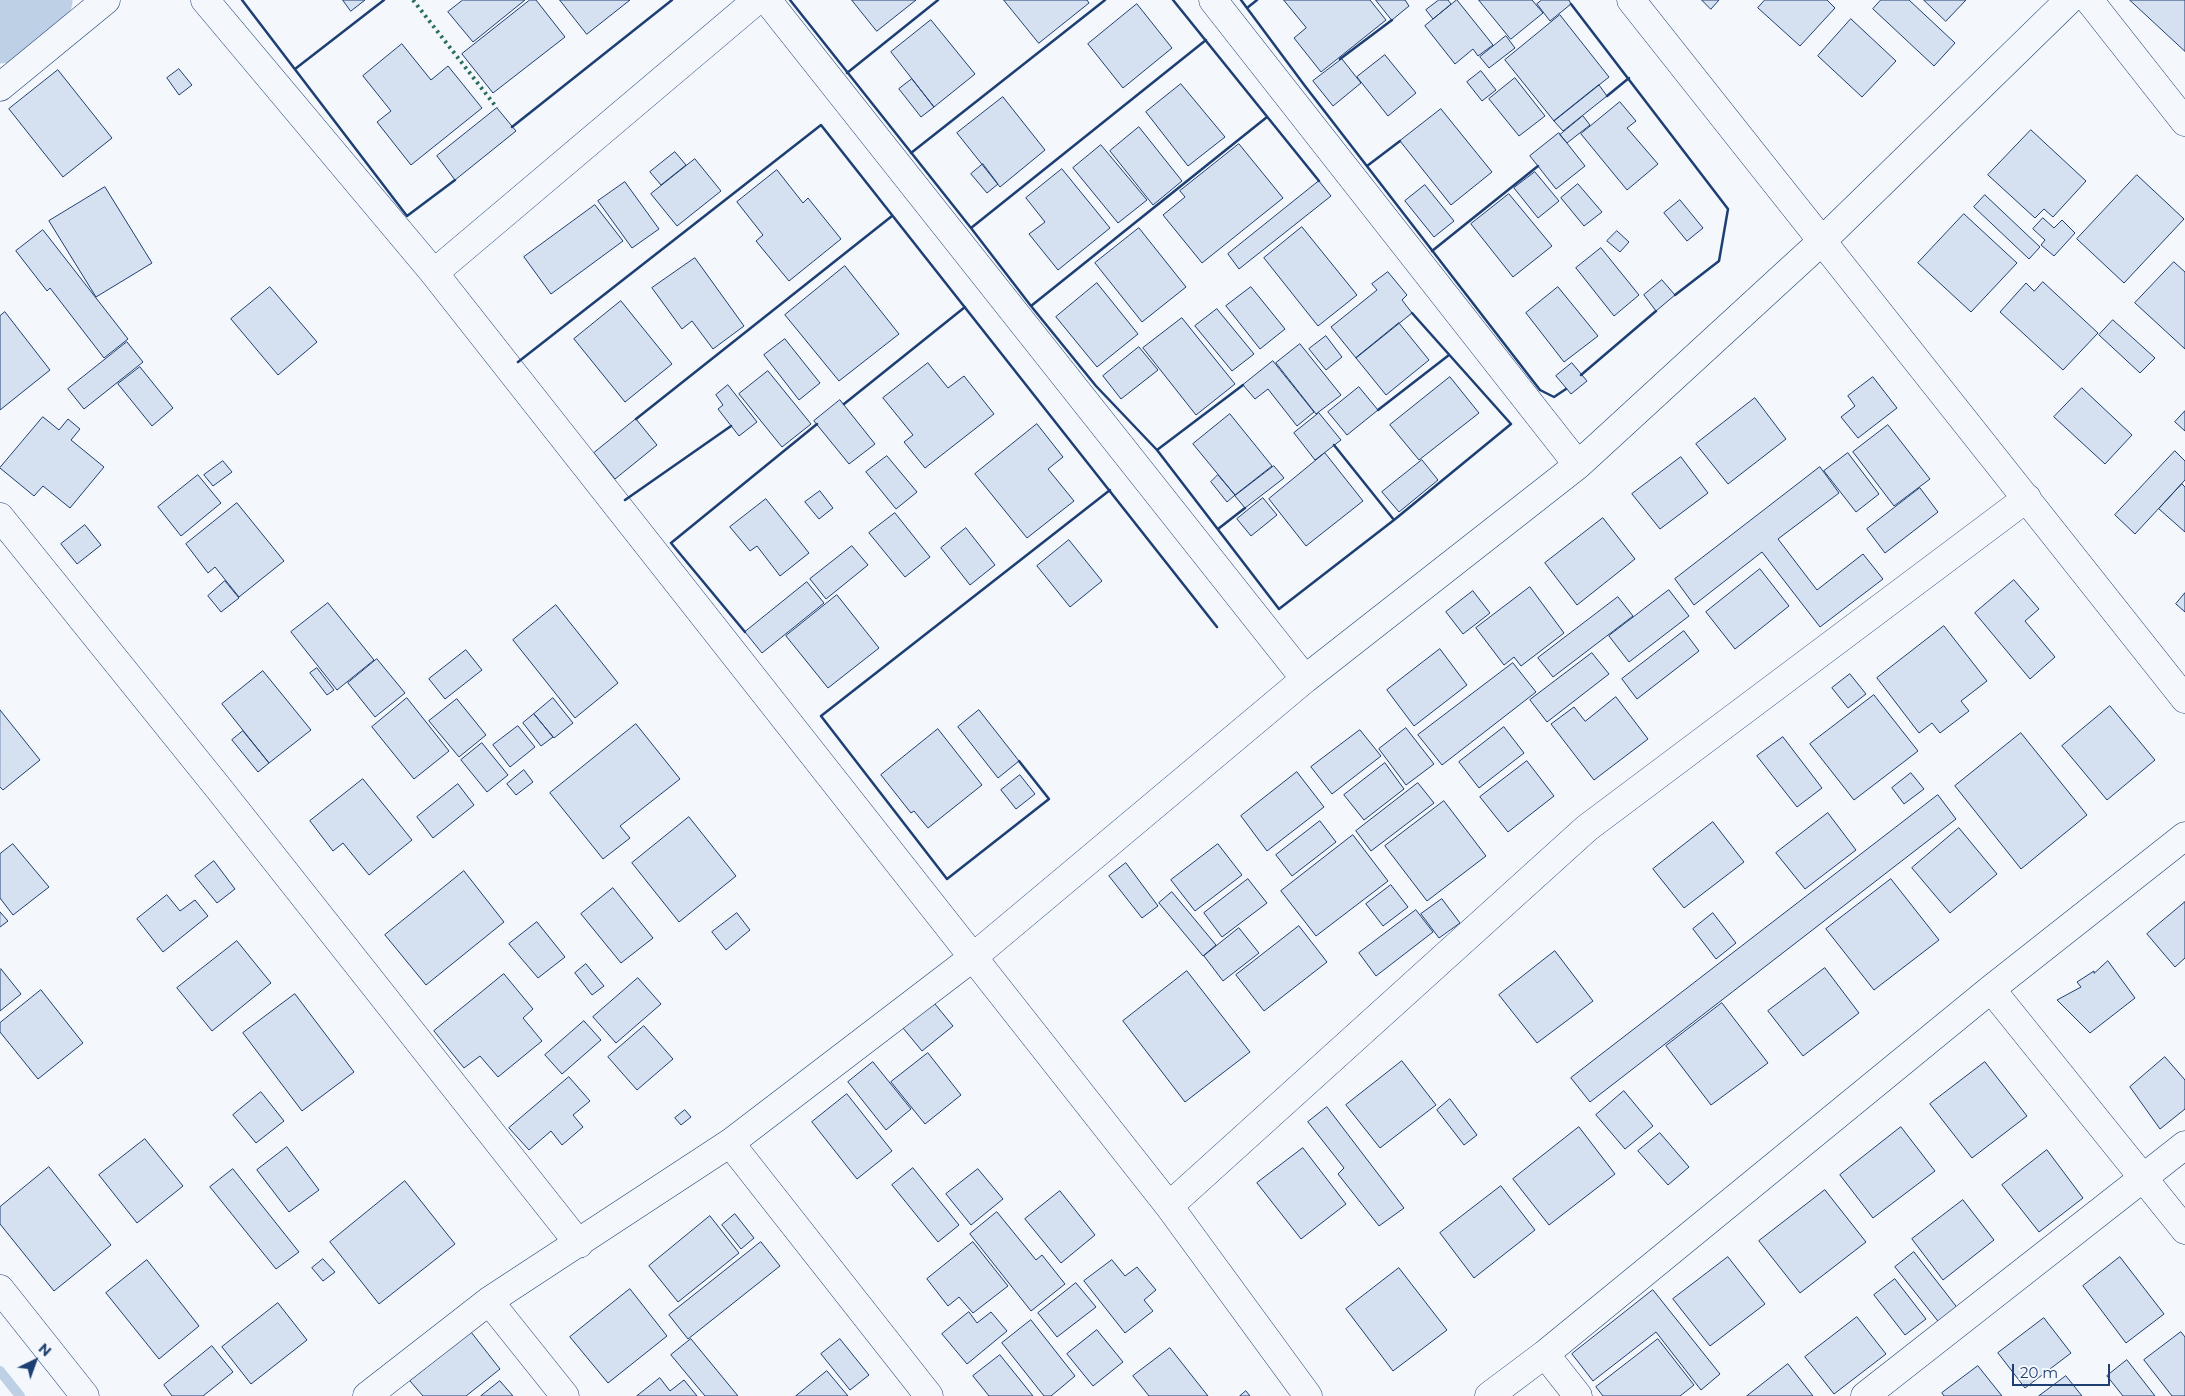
<!DOCTYPE html>
<html>
<head>
<meta charset="utf-8">
<style>
	body { margin:0 }
	#map { position:relative; width:2185px; height:1396px; overflow:hidden; background:#f4f7fb; font-family:Montserrat,sans-serif }
	canvas { display:block }
	.north { position:absolute; left:10px; top:1336px; width:50px; height:50px; -webkit-text-stroke:4px #f4f7fb; paint-order:stroke; rotate:42deg; font-size:14px; font-weight:700; line-height:20px; text-align:center; color:#1d3f73 }
	.north::after { content:''; display:block; margin:auto; width:18px; height:22px; background:#1d3f73; clip-path:polygon(50% 0,100% 100%,50% 72%,0 100%) }
	.scale { position:absolute; left:2012px; top:1364px; width:98px; height:22px; box-sizing:border-box; border:2px solid #1d3f73; border-top:0; padding-left:6px; font-size:15px; line-height:18px; white-space:nowrap; color:#1d3f73; -webkit-text-stroke:4px #f4f7fb; paint-order:stroke }
</style>
</head>
<body>
<div id="map">
<canvas width="2185" height="1396"></canvas>
<div class="north">N</div>
<div class="scale">20 m</div>
</div>
<script>
const context = document.querySelector('canvas').getContext('2d');
context.lineJoin = 'round';
function trace(path, color, width, dash) {
  context.strokeStyle = color;
  context.lineWidth = width;
  context.lineCap = dash ? 'butt' : 'round';
  context.setLineDash(dash || []);
  context.stroke(path);
}
function paint(path, color) {
  context.fillStyle = color;
  context.fill(path, 'evenodd');
}
trace(new Path2D(`
	M0,1371L20,1396`), '#bed0e5', 10);
trace(new Path2D(`
	M0,34L43,0`), '#bed0e5', 59);
const building = new Path2D(`
	M343,0H365L351,11Z
	M463,0H525L473,42L448,12Z
	M530,0H536L565,37L493,93L462,54Z
	M560,0H630L587,34Z
	M852,0H916L877,31Z
	M1004,0H1087L1089,3L1039,43Z
	M1284,0H1370L1386,20L1321,72L1294,38L1306,28Z
	M1376,0H1405L1409,6L1392,20Z
	M1439,0H1448L1451,4L1433,19L1426,10Z
	M1457,0L1493,45L1478,56L1473,49L1455,64L1425,26Z
	M1479,0H1532L1543,13L1511,39Z
	M1542,0H1569L1571,4L1550,21L1537,4Z
	M1702,0H1719L1711,9Z
	M1765,0H1827L1835,8L1800,46L1758,8Z
	M1881,0H1909L1955,43L1934,66L1873,9Z
	M1924,0H1966L1946,21Z
	M2130,0H2185V51Z
	M1137,4L1172,48L1123,88L1088,44Z
	M1560,15L1609,77L1554,121L1505,60Z
	M1851,19L1896,61L1862,97L1818,56Z
	M931,20L975,74L934,107L891,52Z
	M1506,36L1515,48L1489,68L1480,57Z
	M402,44L431,80L448,66L482,108L411,165L377,122L391,111L363,76Z
	M1385,55L1416,93L1388,116L1357,77Z
	M1342,59L1361,83L1333,106L1313,81Z
	M179,69L192,85L179,95L167,78Z
	M58,70L112,138L63,177L9,109Z
	M1481,71L1496,90L1482,101L1467,82Z
	M1515,78L1545,116L1519,136L1489,99Z
	M912,79L934,107L921,117L899,89Z
	M1181,84L1225,137L1188,166L1146,112Z
	M1599,85L1607,96L1563,131L1554,121Z
	M1003,97L1045,150L1000,187L957,133Z
	M1620,102L1636,121L1627,128L1658,164L1627,190L1581,134Z
	M497,108L516,131L455,180L437,156Z
	M1441,109L1492,172L1451,205L1400,141Z
	M1583,116L1590,125L1567,143L1560,135Z
	M1139,127L1182,181L1153,205L1110,151Z
	M2031,130L2086,181L2053,217L2044,209L2035,218L1988,175Z
	M1559,133L1585,166L1556,189L1530,156Z
	M1239,144L1283,198L1202,263L1163,215L1185,197L1180,191Z
	M1101,145L1147,200L1118,223L1073,168Z
	M675,152L686,165L661,185L650,172Z
	M695,159L721,191L677,226L651,194Z
	M983,164L998,184L987,193L971,174Z
	M1062,169L1110,228L1058,270L1029,234L1045,222L1026,198Z
	M777,170L803,203L808,198L841,239L789,281L756,241L763,235L737,202Z
	M1535,172L1559,201L1538,218L1514,188Z
	M2137,175L2184,219L2124,283L2077,239Z
	M1319,181L1331,196L1239,269L1228,254Z
	M625,182L659,229L632,248L598,201Z
	M1578,184L1602,212L1584,226L1561,198Z
	M1425,185L1454,221L1434,237L1405,201Z
	M105,187L152,263L96,297L49,221Z
	M1509,194L1552,246L1513,277L1471,224Z
	M1985,195L2040,247L2029,259L1974,207Z
	M1680,200L1703,228L1687,241L1664,213Z
	M595,205L623,241L551,294L524,257Z
	M1964,214L2017,263L1971,312L1918,263Z
	M2043,218L2054,228L2062,220L2075,233L2054,256L2041,245L2045,240L2033,229Z
	M1302,227L1357,295L1318,326L1264,258Z
	M1139,228L1186,287L1142,322L1095,263Z
	M43,230L128,339L104,358L50,288L47,291L16,251Z
	M1617,231L1629,242L1620,252L1607,241Z
	M1601,248L1639,295L1614,316L1576,268Z
	M695,258L744,326L713,349L692,321L682,329L652,288Z
	M2174,262L2185,272V349L2135,303Z
	M845,266L899,334L839,381L785,315Z
	M1388,272L1407,295L1402,300L1412,313L1356,358L1331,327L1377,290L1372,284Z
	M1662,280L1675,295L1656,311L1644,295Z
	M2043,282L2098,333L2063,370L2000,312L2026,283L2034,291Z
	M1097,283L1138,334L1097,367L1056,317Z
	M270,287L317,342L278,375L231,319Z
	M1251,287L1285,329L1260,349L1226,306Z
	M1558,287L1598,336L1564,362L1526,313Z
	M621,301L672,364L625,402L574,339Z
	M1217,309L1254,354L1232,371L1195,326Z
	M5,312L50,370L0,410V316Z
	M1182,318L1235,384L1196,415L1143,348Z
	M2113,320L2155,358L2140,373L2099,335Z
	M1399,323L1429,360L1386,395L1356,358Z
	M1326,336L1342,357L1326,370L1309,349Z
	M785,339L820,383L799,400L764,355Z
	M127,342L143,362L84,409L68,389Z
	M1300,344L1341,395L1316,414L1276,363Z
	M1139,347L1158,370L1121,399L1103,376Z
	M1273,361L1314,412L1297,426L1268,389L1255,399L1243,385Z
	M928,363L948,388L964,376L994,414L925,468L904,442L913,435L883,398Z
	M1572,363L1587,381L1571,394L1556,376Z
	M140,367L173,408L152,426L118,384Z
	M768,371L811,424L782,447L739,394Z
	M1450,377L1479,413L1419,460L1390,425Z
	M1873,377L1897,408L1858,438L1841,417L1855,406L1848,396Z
	M728,385L757,422L739,436L718,409L723,405L716,395Z
	M1359,387L1378,410L1347,435L1328,412Z
	M2082,388L2132,435L2105,464L2054,417Z
	M1755,398L1786,439L1728,484L1696,444Z
	M840,400L875,444L849,464L814,421Z
	M2185,411V431L2175,422Z
	M1319,413L1341,440L1315,460L1294,433Z
	M1230,414L1272,466L1235,495L1193,444Z
	M43,417L59,430L68,419L80,429L71,440L104,467L70,508L43,486L34,496L0,468Z
	M636,419L657,445L615,479L594,453Z
	M1037,424L1063,457L1048,469L1074,501L1027,538L975,474Z
	M1888,425L1930,479L1894,506L1853,452Z
	M2175,451L2185,461V480L2135,534L2115,515Z
	M1325,453L1363,501L1306,546L1269,499Z
	M1848,453L1879,494L1856,512L1824,471Z
	M887,456L917,492L896,509L866,472Z
	M1681,457L1708,493L1660,529L1632,494Z
	M1422,460L1438,480L1399,512L1382,492Z
	M223,461L232,472L213,486L204,475Z
	M1274,466L1284,478L1245,508L1235,496Z
	M1820,467L1839,493L1778,539L1817,590L1863,554L1883,579L1820,627L1762,552L1694,605L1675,579Z
	M198,475L221,503L181,536L158,507Z
	M1218,475L1235,495L1227,502L1211,482Z
	M2182,484L2185,487V532L2159,509Z
	M1920,488L1938,512L1885,553L1867,529Z
	M820,491L833,508L819,519L805,502Z
	M1263,498L1277,515L1251,536L1237,519Z
	M766,499L809,553L780,576L757,546L750,551L730,527Z
	M237,503L284,561L239,597L215,567L208,573L186,544Z
	M895,513L930,557L905,577L869,533Z
	M1603,518L1635,559L1577,605L1545,563Z
	M85,525L101,545L77,564L61,544Z
	M966,528L995,565L970,585L941,548Z
	M1069,540L1102,581L1070,607L1037,566Z
	M852,546L868,565L826,599L810,579Z
	M1760,569L1789,606L1735,649L1706,612Z
	M2014,580L2039,609L2025,621L2055,657L2030,679L1975,613Z
	M225,581L239,598L221,612L208,596Z
	M807,582L824,603L762,653L745,632Z
	M1530,587L1564,633L1521,666L1514,657L1504,665L1476,628Z
	M1669,590L1689,616L1629,662L1609,636Z
	M1473,591L1490,613L1463,634L1446,612Z
	M2185,593V612L2176,604Z
	M837,595L879,648L828,688L786,636Z
	M1618,597L1633,616L1553,677L1538,658Z
	M328,603L374,660L337,690L291,632Z
	M556,605L618,683L575,718L513,640Z
	M1944,626L1987,681L1961,701L1969,711L1940,733L1932,723L1919,733L1877,678Z
	M1684,631L1699,651L1637,699L1622,679Z
	M1440,649L1467,685L1414,726L1387,690Z
	M466,650L482,670L445,699L429,679Z
	M1592,653L1609,674L1547,722L1530,700Z
	M377,659L405,693L375,717L348,683Z
	M1513,663L1536,692L1442,765L1418,735Z
	M317,668L334,690L327,695L310,673Z
	M263,671L311,730L269,763L222,704Z
	M1850,674L1866,694L1848,708L1832,688Z
	M1874,695L1918,751L1854,800L1810,744Z
	M1616,697L1648,739L1594,780L1551,724L1574,707L1585,721Z
	M407,698L449,751L414,779L372,727Z
	M553,698L573,723L554,738L534,714Z
	M457,699L486,735L459,757L429,721Z
	M2110,706L2155,760L2107,800L2062,746Z
	M0,710L40,760L3,790L0,787Z
	M979,710L1019,761L998,778L958,727Z
	M534,714L553,737L541,746L523,723Z
	M636,724L680,779L620,826L630,838L603,859L550,793Z
	M518,726L535,747L510,767L493,745Z
	M1504,727L1524,753L1479,788L1459,762Z
	M1406,728L1434,764L1406,785L1379,749Z
	M938,729L982,785L928,828L914,811L911,813L881,775Z
	M1360,730L1381,756L1332,794L1311,767Z
	M243,731L269,763L258,772L232,740Z
	M2021,733L2087,815L2021,869L1955,786Z
	M1783,737L1822,788L1797,807L1757,756Z
	M482,743L508,775L487,792L461,760Z
	M1527,761L1554,796L1508,832L1480,797Z
	M1385,763L1404,789L1364,820L1344,795Z
	M524,770L533,782L516,795L507,784Z
	M1297,772L1324,807L1267,851L1241,816Z
	M1911,773L1924,789L1904,804L1892,788Z
	M1020,775L1035,794L1016,809L1001,790Z
	M363,779L412,840L369,875L343,843L333,851L310,821Z
	M1418,783L1434,803L1371,851L1356,831Z
	M458,784L474,805L433,838L417,817Z
	M1938,795L1956,819L1590,1102L1571,1078Z
	M1444,801L1486,856L1427,901L1385,846Z
	M1828,813L1856,850L1805,889L1776,853Z
	M689,817L736,876L679,922L632,863Z
	M1320,821L1336,842L1292,876L1276,855Z
	M1713,822L1744,862L1684,908L1653,869Z
	M1959,828L1997,874L1950,913L1912,868Z
	M1353,835L1388,881L1316,936L1281,891Z
	M13,844L49,887L13,915L0,898V854Z
	M1218,844L1242,875L1195,911L1171,880Z
	M214,861L235,889L217,903L195,876Z
	M1126,863L1158,906L1142,918L1109,876Z
	M464,871L504,922L426,985L385,935Z
	M1248,879L1267,903L1222,937L1204,913Z
	M1891,879L1939,940L1874,990L1826,929Z
	M1391,885L1408,907L1383,926L1366,904Z
	M613,888L653,938L621,963L581,914Z
	M1172,892L1216,945L1203,956L1159,903Z
	M167,895L180,911L195,900L208,916L163,952L137,919Z
	M1442,899L1460,923L1439,938L1421,914Z
	M2185,902V958L2175,967L2147,934Z
	M1416,910L1433,932L1376,976L1359,953Z
	M0,912L8,921L0,927Z
	M737,913L750,930L726,950L712,932Z
	M1713,913L1736,943L1716,959L1693,929Z
	M537,922L565,957L538,978L509,944Z
	M1299,926L1327,962L1264,1011L1236,975Z
	M1239,928L1259,953L1223,981L1204,956Z
	M237,941L271,983L212,1031L177,988Z
	M1555,951L1593,1001L1537,1043L1499,995Z
	M2108,961L2135,998L2090,1033L2057,1000L2081,987L2077,982L2094,971V973Z
	M586,964L604,986L592,995L575,973Z
	M1825,968L1859,1013L1803,1056L1768,1011Z
	M1,969L21,994L0,1011V970Z
	M1187,971L1250,1052L1185,1102L1123,1021Z
	M504,974L533,1009L523,1018L542,1041L498,1077L480,1056L464,1068L434,1031Z
	M638,978L661,1004L616,1043L593,1017Z
	M41,990L83,1043L38,1079L0,1032V1023Z
	M295,994L354,1072L302,1111L243,1033Z
	M930,998L953,1026L922,1051L898,1022Z
	M1722,1003L1768,1063L1711,1105L1666,1046Z
	M584,1021L601,1040L562,1074L545,1055Z
	M644,1026L673,1059L637,1090L608,1057Z
	M928,1053L961,1095L925,1124L891,1082Z
	M2165,1057L2185,1080V1109L2160,1129L2130,1087Z
	M1402,1061L1436,1105L1380,1148L1346,1105Z
	M873,1062L911,1109L886,1130L848,1082Z
	M1985,1062L2027,1116L1972,1158L1930,1104Z
	M569,1077L590,1101L573,1115L583,1127L562,1145L551,1131L529,1150L509,1128Z
	M1624,1091L1653,1126L1625,1149L1596,1115Z
	M261,1092L284,1121L256,1143L233,1115Z
	M847,1094L892,1151L857,1179L812,1122Z
	M1450,1099L1477,1135L1464,1145L1437,1110Z
	M1327,1107L1404,1208L1379,1226L1338,1174L1344,1168L1308,1122Z
	M685,1110L691,1117L681,1125L675,1118Z
	M1579,1127L1615,1174L1549,1225L1513,1179Z
	M1901,1127L1935,1171L1873,1218L1840,1175Z
	M1660,1133L1689,1167L1668,1185L1638,1151Z
	M145,1139L183,1186L137,1223L99,1175Z
	M287,1147L319,1190L289,1212L257,1170Z
	M1303,1148L1346,1204L1301,1239L1257,1183Z
	M2047,1150L2083,1198L2039,1232L2002,1185Z
	M49,1167L111,1245L54,1291L0,1224V1207Z
	M913,1168L959,1225L938,1242L892,1185Z
	M233,1169L299,1252L276,1269L210,1187Z
	M978,1169L1003,1199L971,1225L946,1194Z
	M405,1181L455,1244L379,1304L330,1242Z
	M1501,1186L1535,1230L1474,1278L1440,1233Z
	M1825,1190L1866,1242L1800,1293L1759,1241Z
	M1060,1191L1095,1235L1061,1263L1025,1219Z
	M1963,1200L1994,1240L1943,1280L1912,1239Z
	M997,1212L1036,1260L1042,1255L1065,1284L1031,1311L970,1234Z
	M735,1214L754,1238L741,1249L722,1225Z
	M710,1216L739,1253L678,1302L649,1266Z
	M761,1242L780,1266L688,1339L669,1315Z
	M973,1242L1008,1286L973,1313L959,1297L948,1306L927,1279Z
	M1914,1252L1959,1310L1941,1325L1895,1267Z
	M1728,1257L1765,1304L1710,1346L1673,1299Z
	M2120,1257L2164,1314L2126,1343L2083,1286Z
	M323,1259L335,1272L323,1281L312,1268Z
	M147,1260L199,1326L159,1359L106,1293Z
	M1112,1260L1125,1276L1137,1267L1156,1290L1144,1300L1153,1311L1125,1333L1084,1281Z
	M1399,1268L1447,1330L1393,1371L1346,1309Z
	M1895,1279L1926,1319L1905,1335L1874,1295Z
	M1076,1283L1096,1307L1057,1337L1038,1313Z
	M630,1289L667,1336L608,1383L570,1337Z
	M1653,1290L1720,1374L1701,1390L1656,1332L1593,1381L1572,1354Z
	M278,1303L307,1340L251,1384L222,1347Z
	M969,1312L977,1323L991,1312L1007,1331L967,1364L942,1334Z
	M1857,1317L1886,1354L1834,1394L1805,1357Z
	M2044,1318L2071,1353L2025,1388L1998,1353Z
	M1031,1320L1075,1376L1051,1396H1044L1002,1343Z
	M1097,1330L1123,1362L1093,1386L1067,1354Z
	M471,1332L500,1369L466,1396H423L410,1381Z
	M2181,1332L2185,1337V1396H2172L2144,1360Z
	M691,1339L738,1396H705L671,1355Z
	M840,1339L869,1375L850,1390L821,1354Z
	M1658,1339L1694,1385L1680,1396H1603L1596,1387Z
	M212,1346L233,1372L203,1396H172L164,1385Z
	M1170,1348L1208,1396H1149L1133,1376Z
	M1000,1355L1033,1396H989L973,1376Z
	M2127,1360L2155,1396H2123L2107,1376Z
	M1788,1364L1813,1396H1747Z
	M1978,1366L2002,1396H1944L1942,1393Z
	M827,1371L848,1396H796Z
	M2066,1376L2082,1396H2039Z
	M660,1378L670,1391L684,1380L697,1396H637Z
	M500,1381L513,1396H481Z
	M1246,1391L1250,1396H1240Z`);
paint(building, '#d5e0f0');
trace(building, '#1d3f73', 1);
const minor = new Path2D(`
	M205,0L434,273L1169,1206L1308,1396
	M767,0L1305,679
	M1213,0L1578,465
	M1631,0L2185,699
	M2089,0L2185,122
	M0,87L106,0
	M434,273L757,0
	M0,517L220,790L579,1244
	M1991,989L2185,1230
	M730,1143L929,1396
	M1169,1206L1587,828L2027,498
	M0,1289L85,1396
	M489,1301L565,1396
	M1545,1354L1578,1396
	M367,1396L489,1301L730,1143L972,958L1305,679L1578,465L1822,241L2069,0
	M1489,1396L1545,1354L1991,989L2185,836
	M1865,1396L2185,1145`);
trace(minor, '#1d3f73', 29);
trace(minor, '#f4f7fb', 28);
trace(new Path2D(`
	M413,0L497,108`), '#2c6c60', 4, [2.5, 4]);
trace(new Path2D(`
	M242,0L407,216L455,180
	M790,0L971,228L1031,306L1096,386L1157,450L1279,609L1394,520L1511,424L1412,313
	M1173,0L1319,181
	M1241,0L1305,86L1540,390L1554,397L1566,389
	M1571,4L1728,209L1719,261L1675,295
	M1247,8L1257,0
	M1340,59L1392,20
	M295,69L384,0
	M847,73L938,0
	M1607,96L1629,78
	M512,127L672,0
	M911,153L1105,0
	M1367,166L1400,141
	M971,228L1206,40
	M1432,251L1538,166
	M1031,306L1267,117
	M518,362L821,125L1217,627
	M1581,375L1656,311
	M844,404L965,307
	M1378,410L1449,355
	M636,419L892,216
	M1334,445L1394,520
	M1157,450L1243,385
	M625,500L731,426
	M1218,529L1245,508
	M745,632L671,543L817,424
	M1019,761L1049,799L947,879L821,716L1110,490`), '#1d3f73', 2.5);
</script>
</body>
</html>
